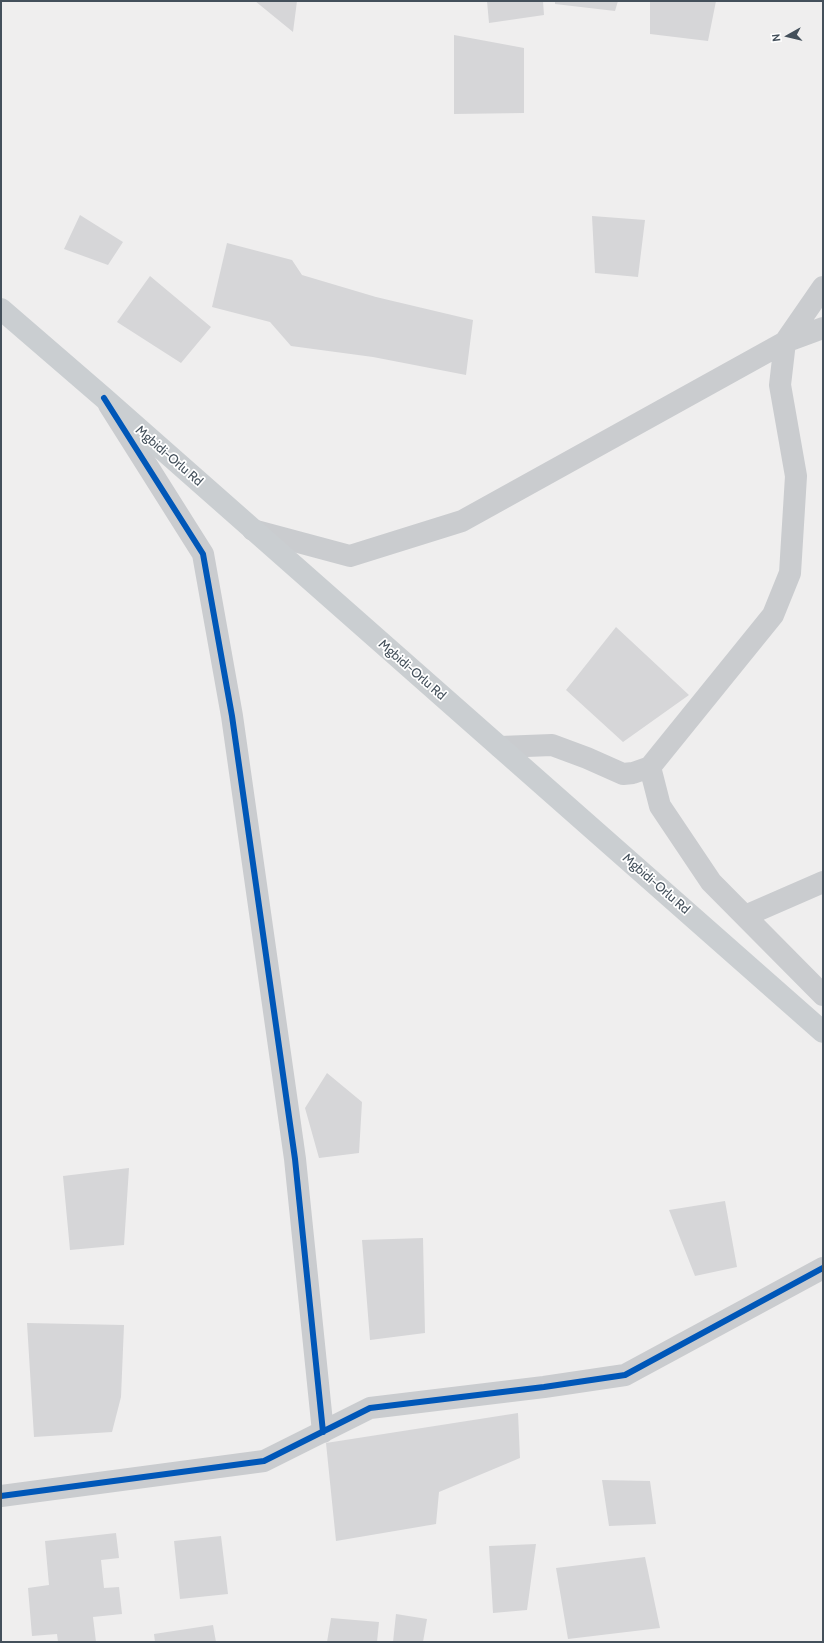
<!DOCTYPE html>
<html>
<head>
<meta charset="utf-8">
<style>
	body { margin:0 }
	#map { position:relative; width:824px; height:1643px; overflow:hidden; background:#efeeee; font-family:Cabin,sans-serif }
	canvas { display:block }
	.frame { position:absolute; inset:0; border:2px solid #44505b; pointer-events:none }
	.north { position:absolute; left:768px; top:16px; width:40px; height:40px; -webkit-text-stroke:3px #fff; paint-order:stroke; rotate:262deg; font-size:11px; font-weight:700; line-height:16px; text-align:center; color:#44505b }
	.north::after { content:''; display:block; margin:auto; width:14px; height:18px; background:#44505b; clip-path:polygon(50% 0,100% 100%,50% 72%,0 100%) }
</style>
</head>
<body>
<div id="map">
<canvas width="824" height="1643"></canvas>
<div class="frame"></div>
<div class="north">N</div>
</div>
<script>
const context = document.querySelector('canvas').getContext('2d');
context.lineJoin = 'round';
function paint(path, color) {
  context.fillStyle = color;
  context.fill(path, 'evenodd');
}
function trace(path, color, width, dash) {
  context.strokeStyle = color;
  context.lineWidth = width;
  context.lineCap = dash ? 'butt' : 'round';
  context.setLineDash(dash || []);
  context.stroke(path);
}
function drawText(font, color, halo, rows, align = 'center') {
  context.font = font + ' Cabin,sans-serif';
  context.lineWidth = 3.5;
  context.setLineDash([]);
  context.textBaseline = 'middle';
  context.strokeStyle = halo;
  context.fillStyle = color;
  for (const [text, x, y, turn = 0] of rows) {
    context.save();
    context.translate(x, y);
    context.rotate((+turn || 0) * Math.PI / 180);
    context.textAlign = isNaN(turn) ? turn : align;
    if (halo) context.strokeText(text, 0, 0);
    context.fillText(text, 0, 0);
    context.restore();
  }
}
paint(new Path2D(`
	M255,1H297L293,32Z
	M487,1H543L544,15L489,23Z
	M555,1H618L615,11L555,4Z
	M650,1H716L708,41L650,34Z
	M454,35L524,48V113L454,114Z
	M80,215L123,242L108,265L64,249Z
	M592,216L645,220L638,277L595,273Z
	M227,243L292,260L302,275L376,297L473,320L466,375L373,357L291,346L270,322L212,307Z
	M150,276L211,327L181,363L117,322Z
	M616,627L689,695L623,742L566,690Z
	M327,1073L362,1102L359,1153L319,1158L305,1108Z
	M129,1168L124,1245L70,1250L63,1176Z
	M725,1201L737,1267L695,1276L669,1210Z
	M423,1238L425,1333L370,1340L362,1240Z
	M27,1323L124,1325L121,1397L112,1432L34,1437Z
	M518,1413L520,1458L439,1492L436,1524L336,1541L326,1443Z
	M602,1480L650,1481L656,1524L609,1526Z
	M116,1533L119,1558L101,1560L104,1588L119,1587L122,1614L93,1617L96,1642H58L57,1634L32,1636L28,1588L49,1585L45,1541Z
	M221,1536L228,1594L180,1599L174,1541Z
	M536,1544L527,1610L493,1613L489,1546Z
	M645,1557L660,1628L568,1639L556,1568Z
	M396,1614L427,1619L423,1642H393Z
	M331,1618L379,1622L377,1642H327Z
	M213,1625L216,1642H155L154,1634Z`), '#d6d6d8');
trace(new Path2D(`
	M109,405L203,554L232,716L295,1159L323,1432
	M253,530L350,556L462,521L785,342L823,328
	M500,747L552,745L587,758L623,774L633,773L650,767L773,615L790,573L796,476L780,385L785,342L823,287
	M650,767L660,806L711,882L823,995
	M745,916L823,882
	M1,1496L264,1461L370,1408L544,1387L625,1375L823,1268`), '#cacccf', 22);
trace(new Path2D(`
	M1,309L104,398L823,1032`), '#caced1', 22);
trace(new Path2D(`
	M104,398L203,554L232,716L295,1159L323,1432
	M1,1496L264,1461L370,1408L544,1387L625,1375L823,1268`), '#0057b8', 6);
drawText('13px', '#44505b', '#fff', [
	["Mgbidi-Orlu Rd",169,456,41],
	["Mgbidi-Orlu Rd",412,670,41],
	["Mgbidi-Orlu Rd",656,884,41]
]);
</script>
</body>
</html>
